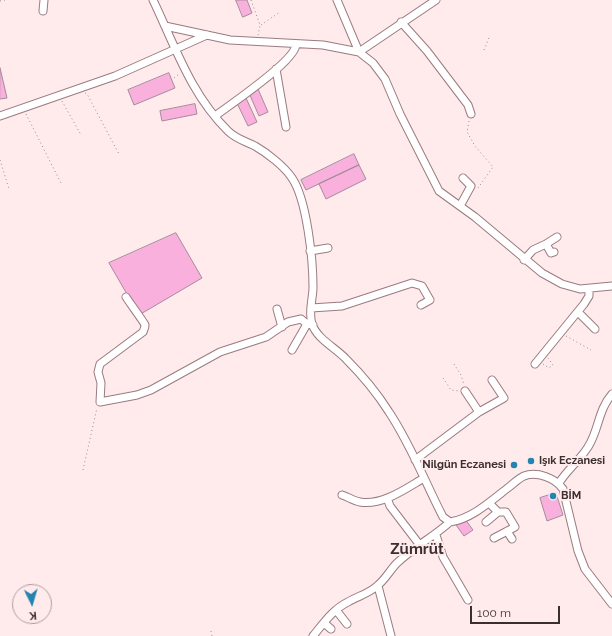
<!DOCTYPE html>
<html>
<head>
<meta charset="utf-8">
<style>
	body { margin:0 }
	#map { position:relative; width:612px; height:636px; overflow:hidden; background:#ffeaec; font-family:Raleway,sans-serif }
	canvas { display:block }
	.north { position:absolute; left:12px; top:584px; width:40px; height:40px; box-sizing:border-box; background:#ffeaec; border:1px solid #b19fa0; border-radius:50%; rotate:175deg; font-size:11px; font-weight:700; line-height:16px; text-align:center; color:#3b2e2f }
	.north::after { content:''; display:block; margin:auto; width:14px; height:18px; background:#2284af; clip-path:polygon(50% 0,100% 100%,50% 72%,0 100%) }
	.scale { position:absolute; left:470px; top:606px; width:90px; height:18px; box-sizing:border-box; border:2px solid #3b2e2f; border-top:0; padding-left:5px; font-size:12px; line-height:14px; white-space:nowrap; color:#3b2e2f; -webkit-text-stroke:3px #ffeaec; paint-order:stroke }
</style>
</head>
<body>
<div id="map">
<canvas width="612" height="636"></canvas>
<div class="north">K</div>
<div class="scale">100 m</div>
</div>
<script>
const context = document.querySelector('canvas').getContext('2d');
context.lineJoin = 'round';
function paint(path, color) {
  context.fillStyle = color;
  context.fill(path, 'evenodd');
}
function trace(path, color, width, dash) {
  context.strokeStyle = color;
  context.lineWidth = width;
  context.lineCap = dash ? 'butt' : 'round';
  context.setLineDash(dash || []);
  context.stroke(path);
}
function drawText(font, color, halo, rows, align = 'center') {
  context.font = font + ' Raleway,sans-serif';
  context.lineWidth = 4;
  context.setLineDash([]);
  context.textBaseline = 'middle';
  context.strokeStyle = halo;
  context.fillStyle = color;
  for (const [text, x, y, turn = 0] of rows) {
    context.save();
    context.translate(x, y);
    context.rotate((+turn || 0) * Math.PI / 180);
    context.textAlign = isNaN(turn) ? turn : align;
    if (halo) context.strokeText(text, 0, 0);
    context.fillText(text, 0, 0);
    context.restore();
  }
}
const building = new Path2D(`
	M236,0H247L252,13L243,17Z
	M0,68L7,98L0,99Z
	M169,73L175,88L134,105L128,90Z
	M258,89L268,112L259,116L249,93Z
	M246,98L257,122L248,126L237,103Z
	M195,104L197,114L162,121L160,111Z
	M354,154L359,165L306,190L301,180Z
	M359,165L366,179L326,199L319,184Z
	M176,233L202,278L139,315L109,263Z
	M556,493L563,515L547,521L540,498Z
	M465,519L473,530L464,536L456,525Z`);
paint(building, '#f9b0dd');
trace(building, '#a58b9b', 1);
const minor = new Path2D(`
	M153,0C175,46 191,95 228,131C236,139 245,141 255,146C267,153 284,166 292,178C307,200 313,260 313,287C313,299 308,312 312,324C317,339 336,348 346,359C362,375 377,393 389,412C411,445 425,482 443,517L450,522C472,519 492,500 509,487C513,484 519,478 524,476C537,471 555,478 563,489L578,551L585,569L612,604
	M337,0L359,52L436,0
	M43,11L44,0
	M401,22L427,51L468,105L471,114
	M165,26L230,40L323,45L359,52L373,63L385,79L400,114L439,191L475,217L542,273L562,284L580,289L612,286
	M276,69L286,127
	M0,116L115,76L207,35
	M215,116C231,104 294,62 296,45
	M460,206L471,186L463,178
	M546,244L557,237
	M310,251L328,248
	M524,260L533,250L546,244L551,253L554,252
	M126,297C129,302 144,322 145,325C145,328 144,329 143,332L100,364L98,372L101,383L100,402L137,395L151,390L220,352L266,337L288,322L301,319L307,324L313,325
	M311,308L342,306L412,283L422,286L430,300L421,305
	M277,309L282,327
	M578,312L595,329
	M292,350L307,324
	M535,364L584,304L589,296V289
	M465,391L479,412
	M415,460L479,412L504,398L492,380
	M559,483C567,470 580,460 588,447C599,430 598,410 612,394
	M342,495C348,497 354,501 360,502C382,506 405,489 424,478
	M387,498L390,506L419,544
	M486,522L498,512L489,503
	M507,531L512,539
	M436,535L443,557L468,600
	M494,538L515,527L506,512H498
	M378,586L391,636
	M336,610L347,624
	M324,623L331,629
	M313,636C323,624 333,609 348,602C358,596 368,594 377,586C385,580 390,570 397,563C414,547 433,537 450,522`);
trace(minor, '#9a7b80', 9);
trace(new Path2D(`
	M251,0L260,25L258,36
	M0,1L5,0
	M261,25L280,12
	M484,50L490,35
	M174,78L179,74
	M85,93L87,94L119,154
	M62,101L81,135
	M26,114L62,185
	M469,121L467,132L475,146L493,167L478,188
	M0,160L9,189
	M566,336L591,350
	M454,364L461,375L464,385
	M543,364L549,368L553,365L548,358
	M443,378L451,390L459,391
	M83,470L97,408
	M211,631L212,636`), '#9b8a8b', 1, [1, 3]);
trace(minor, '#fff', 7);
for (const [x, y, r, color] of [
	[531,461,4,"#2284af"],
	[514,465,4,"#2284af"],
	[553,496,4,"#2284af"]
]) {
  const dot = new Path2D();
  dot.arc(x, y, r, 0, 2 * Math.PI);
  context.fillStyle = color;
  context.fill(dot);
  trace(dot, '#ffeaec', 1.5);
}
drawText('bold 11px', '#3b2e2f', '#ffeaec', [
	["Işık Eczanesi",539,461],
	["Nilgün Eczanesi",506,465,"right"],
	["BİM",561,496]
], 'left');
drawText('bold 15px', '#3b2e2f', '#ffeaec', [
	["Zümrüt",417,549]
]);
</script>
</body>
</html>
